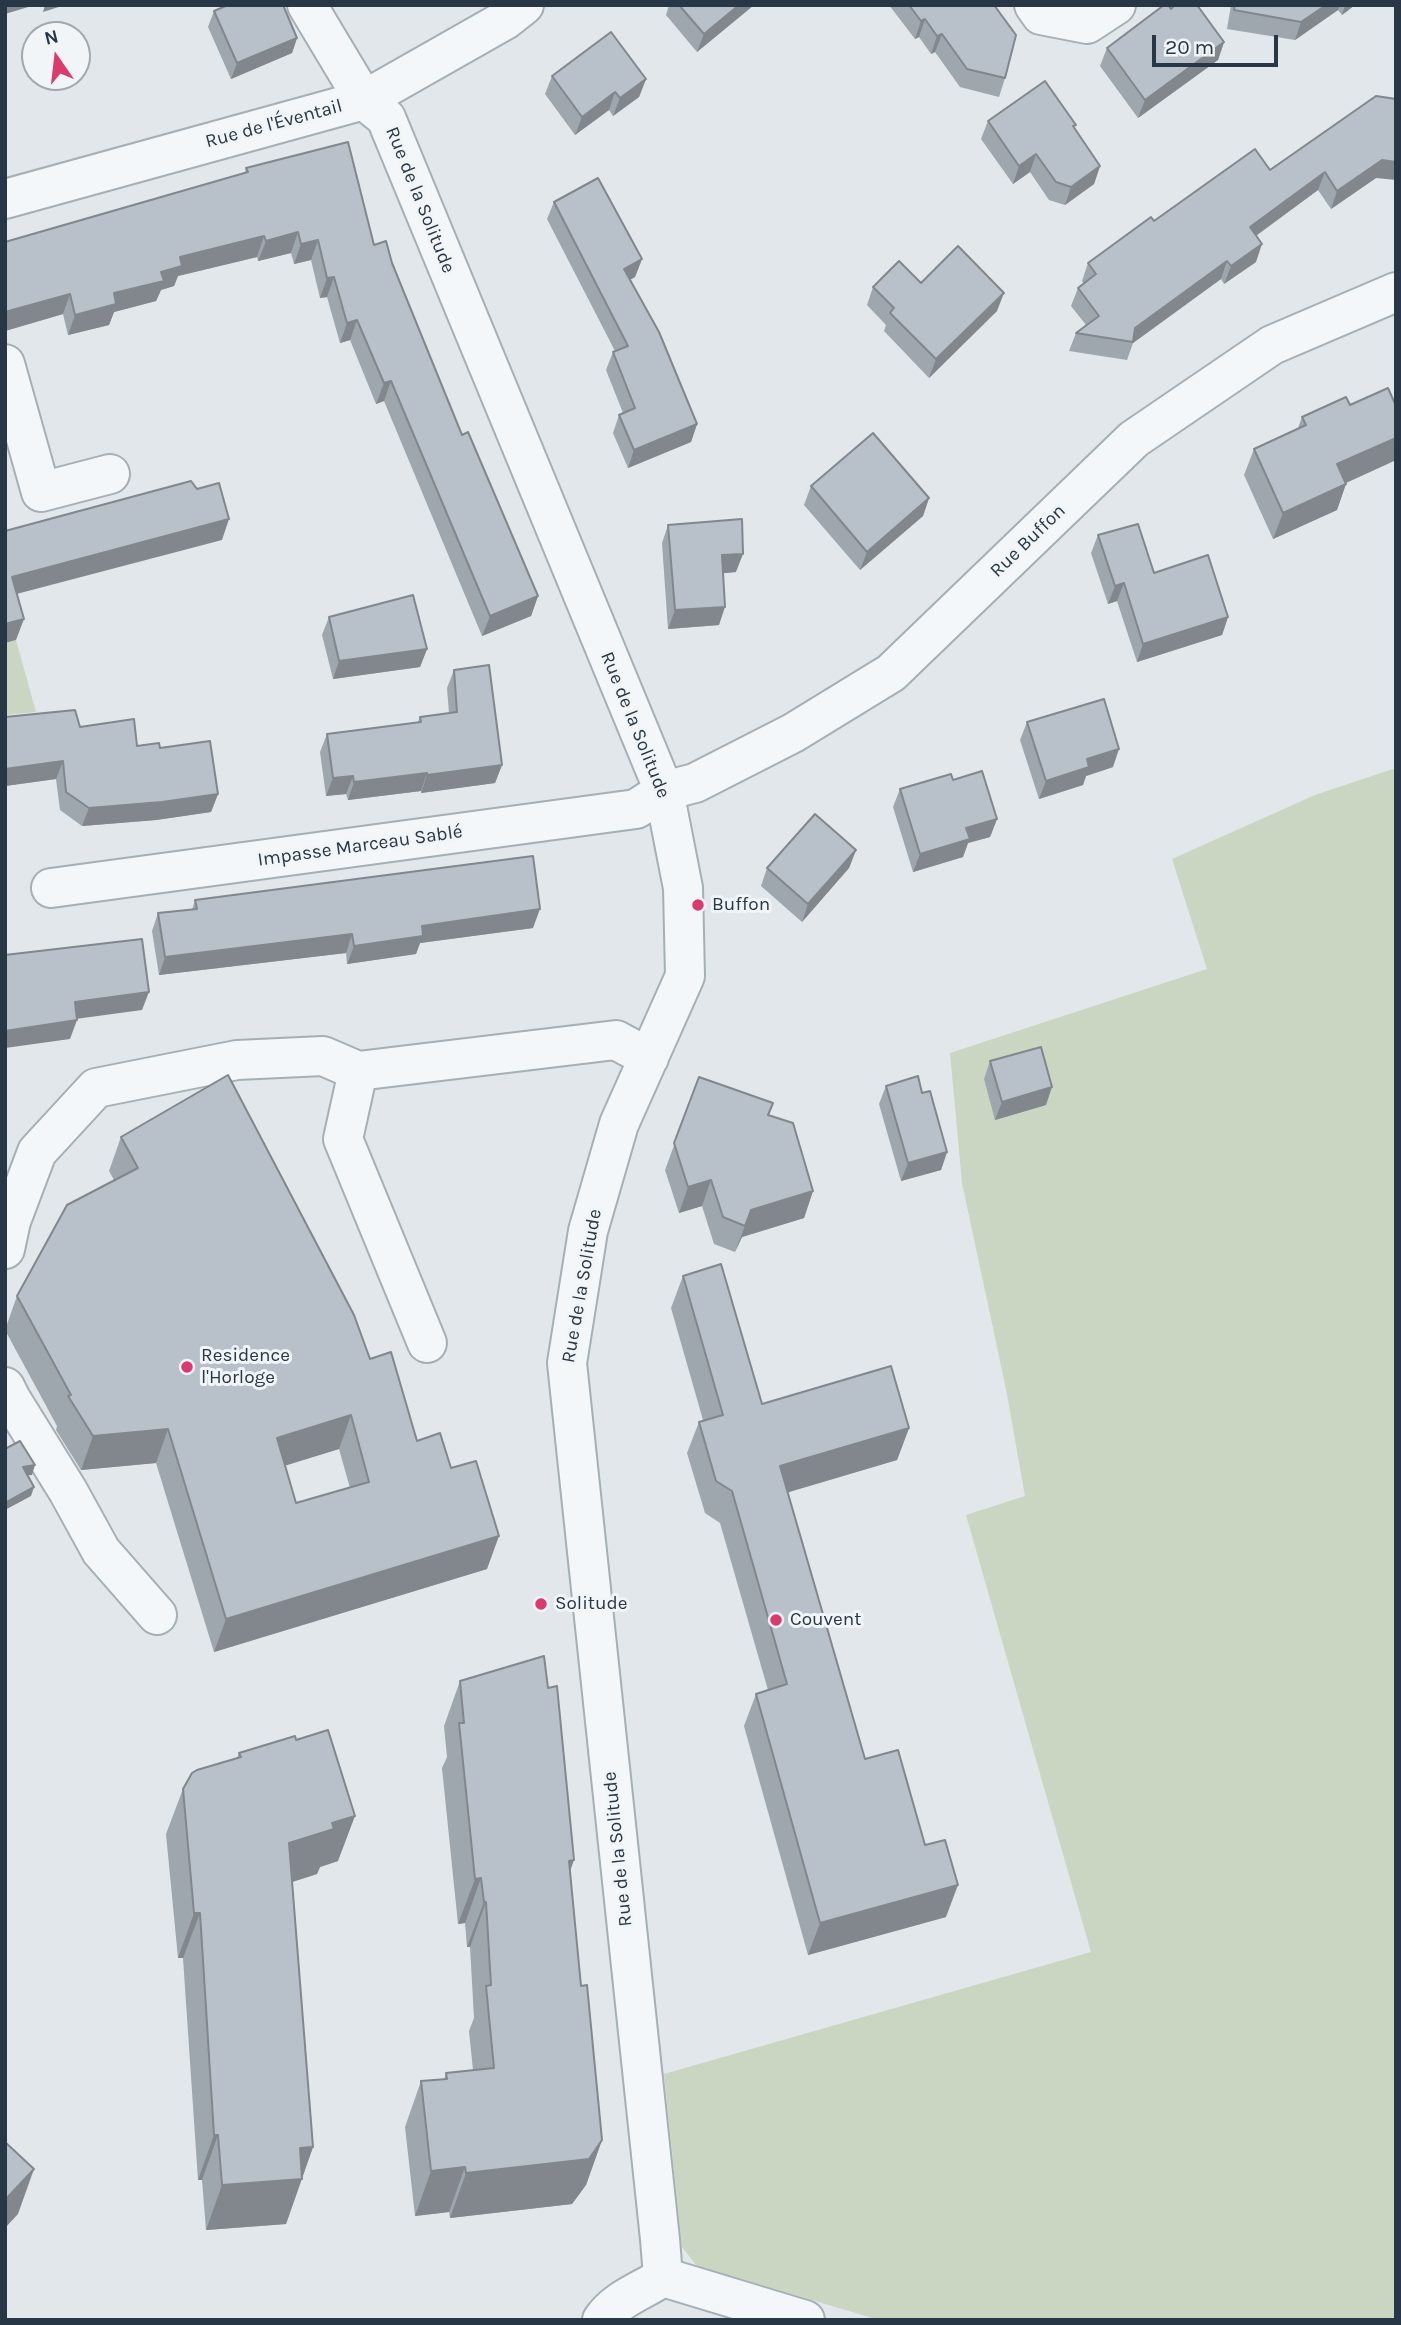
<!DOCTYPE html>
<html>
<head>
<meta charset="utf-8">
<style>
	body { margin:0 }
	#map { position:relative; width:1401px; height:2325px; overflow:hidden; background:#e1e7eb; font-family:Karla,sans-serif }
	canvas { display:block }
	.frame { position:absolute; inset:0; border:7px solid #273745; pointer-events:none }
	.north { position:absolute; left:21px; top:21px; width:70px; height:70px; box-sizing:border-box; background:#f1f5f8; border:2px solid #a0a9b0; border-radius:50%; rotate:346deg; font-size:19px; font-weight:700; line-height:28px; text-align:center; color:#273745 }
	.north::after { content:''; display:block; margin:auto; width:24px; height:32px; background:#dc3a6e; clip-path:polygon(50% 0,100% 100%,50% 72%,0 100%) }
	.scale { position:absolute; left:1152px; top:35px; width:126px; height:32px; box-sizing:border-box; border:4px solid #273745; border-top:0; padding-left:9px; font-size:21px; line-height:24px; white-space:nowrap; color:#273745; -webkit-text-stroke:5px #f1f5f8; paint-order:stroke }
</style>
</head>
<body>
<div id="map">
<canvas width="1401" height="2325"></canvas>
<div class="frame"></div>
<div class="north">N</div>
<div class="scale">20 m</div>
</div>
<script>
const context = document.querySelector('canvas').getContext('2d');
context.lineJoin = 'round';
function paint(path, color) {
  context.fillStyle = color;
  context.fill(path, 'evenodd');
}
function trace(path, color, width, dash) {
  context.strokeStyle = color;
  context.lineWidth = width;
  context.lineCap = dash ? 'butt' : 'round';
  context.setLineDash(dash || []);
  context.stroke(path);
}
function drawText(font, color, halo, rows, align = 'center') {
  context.font = font + ' Karla,sans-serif';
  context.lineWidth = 6;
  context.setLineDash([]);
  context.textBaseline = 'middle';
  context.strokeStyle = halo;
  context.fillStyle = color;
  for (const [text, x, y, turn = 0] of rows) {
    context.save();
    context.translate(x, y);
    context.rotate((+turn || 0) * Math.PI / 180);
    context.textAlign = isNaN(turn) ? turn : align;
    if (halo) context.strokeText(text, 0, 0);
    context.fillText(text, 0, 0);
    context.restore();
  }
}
paint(new Path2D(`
	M16,640L36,712L5,715V643Z
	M1396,768V2320H879L697,2266L682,2247L664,2074L1091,1952L966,1515L1025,1496L1006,1389L962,1183L950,1053L1207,969L1172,859L1315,795Z`), '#cad6c1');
const minor = new Path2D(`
	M307,5L364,100L386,118L664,791L683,888L685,976L619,1124L588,1231L567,1363L660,2239L663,2277
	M1034,5L1041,15L1087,24L1116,5
	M5,199L364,100L505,20L524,5
	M5,364L41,492L110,474
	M51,888L636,809L664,791L695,783L793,733L891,673L1134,439L1272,345L1396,292
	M358,1071L343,1139L427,1343
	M5,1249L11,1221L37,1152L96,1088L237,1060L323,1056L358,1071L616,1040L649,1058
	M5,1387L11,1399L68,1491L101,1551L157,1615
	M663,2277L805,2320
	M602,2320C616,2299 642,2291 663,2277`);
trace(minor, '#a5afb6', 42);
trace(minor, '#f4f7f9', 38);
paint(new Path2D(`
	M669,5H754L697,52L666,15Z
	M889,5H994L1005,78L999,97L960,87L935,52L931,54L919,37L915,39Z
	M1231,5H1355L1342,15L1338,10L1295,40L1227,29Z
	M1171,9L1224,42L1218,60L1138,118L1100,66L1107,48Z
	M214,11L297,38L292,53L231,79L208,27Z
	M552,76L646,79L639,97L613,116L609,110L575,135L545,94Z
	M1376,96V178L1331,209L1318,190L1256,236V262L1224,284L1221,279L1133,343L1127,360L1069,351L1076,333L1086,325L1071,306L1078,288L1084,284L1082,281L1088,263L1154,221L1270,170Z
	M988,121L1074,128L1100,166L1094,184L1065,205L1049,200L1030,172L1013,184L981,139Z
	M246,168L374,245L392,263L462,435L538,596L531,616L482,636L384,401L376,404L350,340L340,343L327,297L320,298L311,260L294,264L291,253L258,261L257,257L178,276L174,286L161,290L156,301L114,312L109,325L68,335L63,314L5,331V242L245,173Z
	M554,202L642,259L635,277L630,280L697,424L691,442L628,468L613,433L619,415L623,413L606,370L613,352L615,351L547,219Z
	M921,283L997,311L929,378L884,331L886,325L867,305L873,287Z
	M1350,405L1396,460L1346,483L1337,510L1273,539L1244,475L1254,449L1298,428L1302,417Z
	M811,486L929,498L923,516L860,570L804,505Z
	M668,525L736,572L723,573L719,625L668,629L662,543Z
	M1098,535L1154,573L1228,617L1222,635L1137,662L1117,601L1108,604L1091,553Z
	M329,617L427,649L420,667L333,679L322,635Z
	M454,670L502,765L495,783L421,793V791L348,800L346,794L326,796L320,752L327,734L418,722L420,717L449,713L447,688Z
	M5,717L80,727L137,746L160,748L218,794L211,812L156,820L82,826L60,810L56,779L5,786Z
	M1027,722L1113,767L1086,776L1083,785L1039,799L1020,740Z
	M953,780L997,819L990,837L968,843L963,857L913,872L893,807L900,789Z
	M856,850L849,868L802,922L761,886L767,868Z
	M195,900L533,928L420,943L416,954L347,964L346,953L159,975L152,931L158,913L192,910Z
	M990,1061L1046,1105L995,1120L984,1079Z
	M699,1077L768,1115L813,1191L804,1218L742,1237L735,1252L714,1244L702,1206L679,1213L665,1170Z
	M886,1086L922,1093L947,1152L941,1170L901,1181L879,1104Z
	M121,1137L370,1359L417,1441L451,1468L487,1569L214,1652L156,1463L81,1470L56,1430L57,1426L5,1330L17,1296L114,1180L109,1171ZM339,1449L350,1488L296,1503L285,1465Z
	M683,1276L762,1404L909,1428L897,1460L788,1492L865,1759L925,1845L946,1917L808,1955L744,1726L756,1694L768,1690L720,1523L705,1513L687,1453L699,1422L703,1420L671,1308Z
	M460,1681L570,1872L581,1986L602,2140L586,2185L572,2204L450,2218L449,2212L415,2216L405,2127L421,2081L444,2080L446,2073L473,2070L469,2031L474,2018L470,1947H467L465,1923L458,1924L442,1768L447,1757L444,1726Z
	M239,1753L338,1861L320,1867L317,1874L292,1882L313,2147L286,2224L206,2230L202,2180H198L183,1958H178L166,1834L183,1789L237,1758Z`), '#9ea6ae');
paint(new Path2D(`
	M5,5H35L5,14Z
	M45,5H65L43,12Z
	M739,5H754L697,52L704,34Z
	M1326,5H1340L1338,10L1295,40L1301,22Z
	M1345,5H1355L1342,15Z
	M925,19L919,37L915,39L921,21Z
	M942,34L935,52L931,54L937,36Z
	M297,38L292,53L231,79L237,63Z
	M1224,42L1218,60L1138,118L1145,100Z
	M646,79L639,97L613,116L620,98Z
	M615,92L609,110L575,135L582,117Z
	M1036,154L1030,172L1013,184L1019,166Z
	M1382,160L1396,162V180L1376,178L1331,209L1337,191Z
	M1100,166L1094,184L1065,205L1071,187Z
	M1325,172L1318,190L1243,245L1250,227Z
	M298,232L291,253L258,261L266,241Z
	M264,236L257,257L178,276L174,286L161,290L156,301L114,312L109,325L68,335L75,315L114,293L161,272L180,257Z
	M318,240L311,260L294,264L301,244Z
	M1262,244L1256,262L1224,284L1231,266Z
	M642,259L635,277L618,286L624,269Z
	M1227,261L1221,279L1133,343L1135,328Z
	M334,277L327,297L320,298L327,278Z
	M1004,293L997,311L929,378L936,359Z
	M70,294L63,314L5,331V312Z
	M357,320L350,340L340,343L347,323Z
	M391,381L384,401L376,404L384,383Z
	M697,424L691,442L628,468L634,450Z
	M1396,438V460L1328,491L1337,464Z
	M1346,484L1337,510L1273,539L1283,513Z
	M929,498L923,516L860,570L867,552Z
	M229,519L222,540L5,597L12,577Z
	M743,554L736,572L715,574L722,555Z
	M1124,583L1117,601L1108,604L1115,586Z
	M538,596L531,616L482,636L490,616Z
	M725,607L719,625L668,629L675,610Z
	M1228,617L1222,635L1137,662L1143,644Z
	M24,619L16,640L5,643V624Z
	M427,649L420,667L333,679L339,661Z
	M1119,749L1113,767L1086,776L1083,785L1039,799L1046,781L1087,759Z
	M63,761L56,779L5,786V769Z
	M502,765L495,783L421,793L427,775Z
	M427,773L421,791L348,800L354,782Z
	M353,776L346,794L326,796L333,778Z
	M218,794L211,812L156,820L82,826L89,808Z
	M997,819L990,837L968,843L963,857L913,872L920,854L966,828Z
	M856,850L849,868L802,922L808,904Z
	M540,909L533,928L420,943L416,954L347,964L354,946L422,926Z
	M352,934L346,953L159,975L165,957Z
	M149,992L142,1010L68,1020L75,1002Z
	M77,1020L70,1039L5,1048V1031Z
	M1052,1087L1046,1105L995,1120L1002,1102Z
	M947,1152L941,1170L901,1181L908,1163Z
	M711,1180L702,1206L679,1213L688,1187Z
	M813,1191L804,1218L742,1237L735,1252L751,1210Z
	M351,1415L339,1449L265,1472L277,1438Z
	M909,1428L897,1460L769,1498L780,1466Z
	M168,1429L156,1463L81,1470L93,1436Z
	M35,1465L32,1475L20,1476L23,1467Z
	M34,1487L31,1496L5,1510V1503Z
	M499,1536L487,1569L214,1652L226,1619Z
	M355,1816L338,1861L320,1867L317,1874L273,1888L289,1843L332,1823Z
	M574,1860L558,1905L569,1861Z
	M481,1878L465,1923L458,1924L475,1879Z
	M958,1885L946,1917L808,1955L820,1923Z
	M484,1902H486L470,1947H467Z
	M194,1913H200L183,1958H178Z
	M214,2135H218L202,2180H198Z
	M602,2140L586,2185L572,2204L450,2218L466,2173Z
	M313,2147L286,2224L206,2230L222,2185L300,2148Z
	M465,2167L449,2212L415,2216L431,2171Z
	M34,2169L18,2214L5,2228V2200Z`), '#81878d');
const building = new Path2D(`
	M228,5H283L297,38L237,63L214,11Z
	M679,5H739L704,34Z
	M909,5H994L1016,35L1005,78L967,69L942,34L937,36L925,19L921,21Z
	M1164,5H1168L1171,9L1175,5H1197L1224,42L1145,100L1107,48Z
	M1235,5H1326L1301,22L1234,10Z
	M611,32L646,79L620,98L615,92L582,117L552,76Z
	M1045,81L1076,125L1073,126L1100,166L1071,187L1056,182L1036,154L1019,166L988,121Z
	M1376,96L1396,99V162L1382,160L1337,191L1325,172L1250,227L1262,244L1231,266L1227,261L1135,328L1133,342L1076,333L1099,316L1078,288L1096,274L1088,263L1151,217L1154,221L1255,149L1270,170Z
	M348,142L374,245L386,241L392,263L462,435L468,432L538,596L490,616L391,381L384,383L357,320L347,323L334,277L327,278L318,240L301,244L298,232L266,241L264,236L180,257L182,266L161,272L164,281L114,293L116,304L75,315L70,294L5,312V242L248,172L246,168Z
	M598,178L642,259L624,269L659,332L697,424L634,450L619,415L635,408L613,352L628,346L554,202Z
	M958,246L1004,293L936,359L890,313L894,308L873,287L899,261L921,283Z
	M1388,388L1396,406V438L1337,464L1346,484L1283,513L1254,449L1306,425L1302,417L1346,397L1350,405Z
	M873,433L929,498L867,552L811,486Z
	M191,481L197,489L219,483L229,519L12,577L24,619L5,624V531Z
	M742,519L743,554L722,555L725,607L675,610L668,525Z
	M1138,524L1154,573L1208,555L1228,617L1143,644L1124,583L1115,586L1098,535Z
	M413,595L427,649L339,661L329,617Z
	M489,665L502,765L427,775V773L354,782L353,776L333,778L327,734L421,722L420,717L457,712L454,670Z
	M1104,699L1119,749L1087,759L1089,767L1046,781L1027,722Z
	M75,710L80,727L134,719L137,746L159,743L160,748L210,741L218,794L162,802L89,808L66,792L63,761L5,769V717Z
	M982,771L997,819L966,828L970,839L920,854L900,789L951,774L953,780Z
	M815,814L856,850L808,904L767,868Z
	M533,856L540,909L422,926L423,936L354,946L352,934L165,957L158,913L197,909L195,900Z
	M142,939L149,992L75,1002L77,1020L5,1031V955Z
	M1041,1047L1052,1087L1002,1102L990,1061Z
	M228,1075L354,1315L370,1359L391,1352L417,1441L440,1433L451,1468L476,1461L499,1536L226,1619L168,1429L93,1436L68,1396L71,1395L17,1296L67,1205L138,1168L121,1137ZM351,1415L369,1482L296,1503L277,1438Z
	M918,1076L922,1093L930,1091L947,1152L908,1163L886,1086Z
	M699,1077L773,1103L768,1115L793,1123L813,1191L751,1210L745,1226L723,1217L711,1180L688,1187L674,1143Z
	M721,1264L762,1404L891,1366L909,1428L780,1466L865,1759L898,1750L925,1845L945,1840L958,1885L820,1923L756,1694L787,1684L732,1491L716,1481L699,1422L723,1415L683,1276Z
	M20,1441L35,1465L23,1467L34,1487L5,1503V1449Z
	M544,1656L548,1688L557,1686L574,1860L569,1861L581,1986L587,1985L602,2140L589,2159L466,2173L465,2167L431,2171L421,2081L447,2079L446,2073L494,2068L486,1986L491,1985L486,1902H484L481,1878L475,1879L459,1723H464L460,1681Z
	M328,1730L355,1816L332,1823L334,1829L289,1843L313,2147L300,2148L302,2179L222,2185L218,2135H214L200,1913H194L183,1789L192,1773L197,1770L241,1757L239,1753L295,1736L296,1740Z
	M5,2142L34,2169L5,2200Z`);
paint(building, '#b8c1ca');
trace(building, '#81878d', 2);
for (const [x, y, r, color] of [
	[698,905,7,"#dc3a6e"],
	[187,1367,7,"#dc3a6e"],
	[541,1604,7,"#dc3a6e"],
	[776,1620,7,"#dc3a6e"]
]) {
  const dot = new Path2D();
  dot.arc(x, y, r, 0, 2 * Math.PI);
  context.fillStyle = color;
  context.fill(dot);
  trace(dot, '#f1f5f8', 2.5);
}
drawText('19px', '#273745', '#f1f5f8', [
	["Rue de l'Éventail",274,124,-15],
	["Rue de la Solitude",420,200,68],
	["Rue Buffon",1028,541,-44],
	["Rue de la Solitude",635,725,68],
	["Impasse Marceau Sablé",360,846,-8],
	["Rue de la Solitude",582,1286,-80],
	["Rue de la Solitude",618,1849,-96]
]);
drawText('19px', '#273745', '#f1f5f8', [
	["Buffon",712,905],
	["Residence",201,1356],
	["l'Horloge",201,1378],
	["Solitude",555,1604],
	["Couvent",790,1620]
], 'left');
</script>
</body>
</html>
